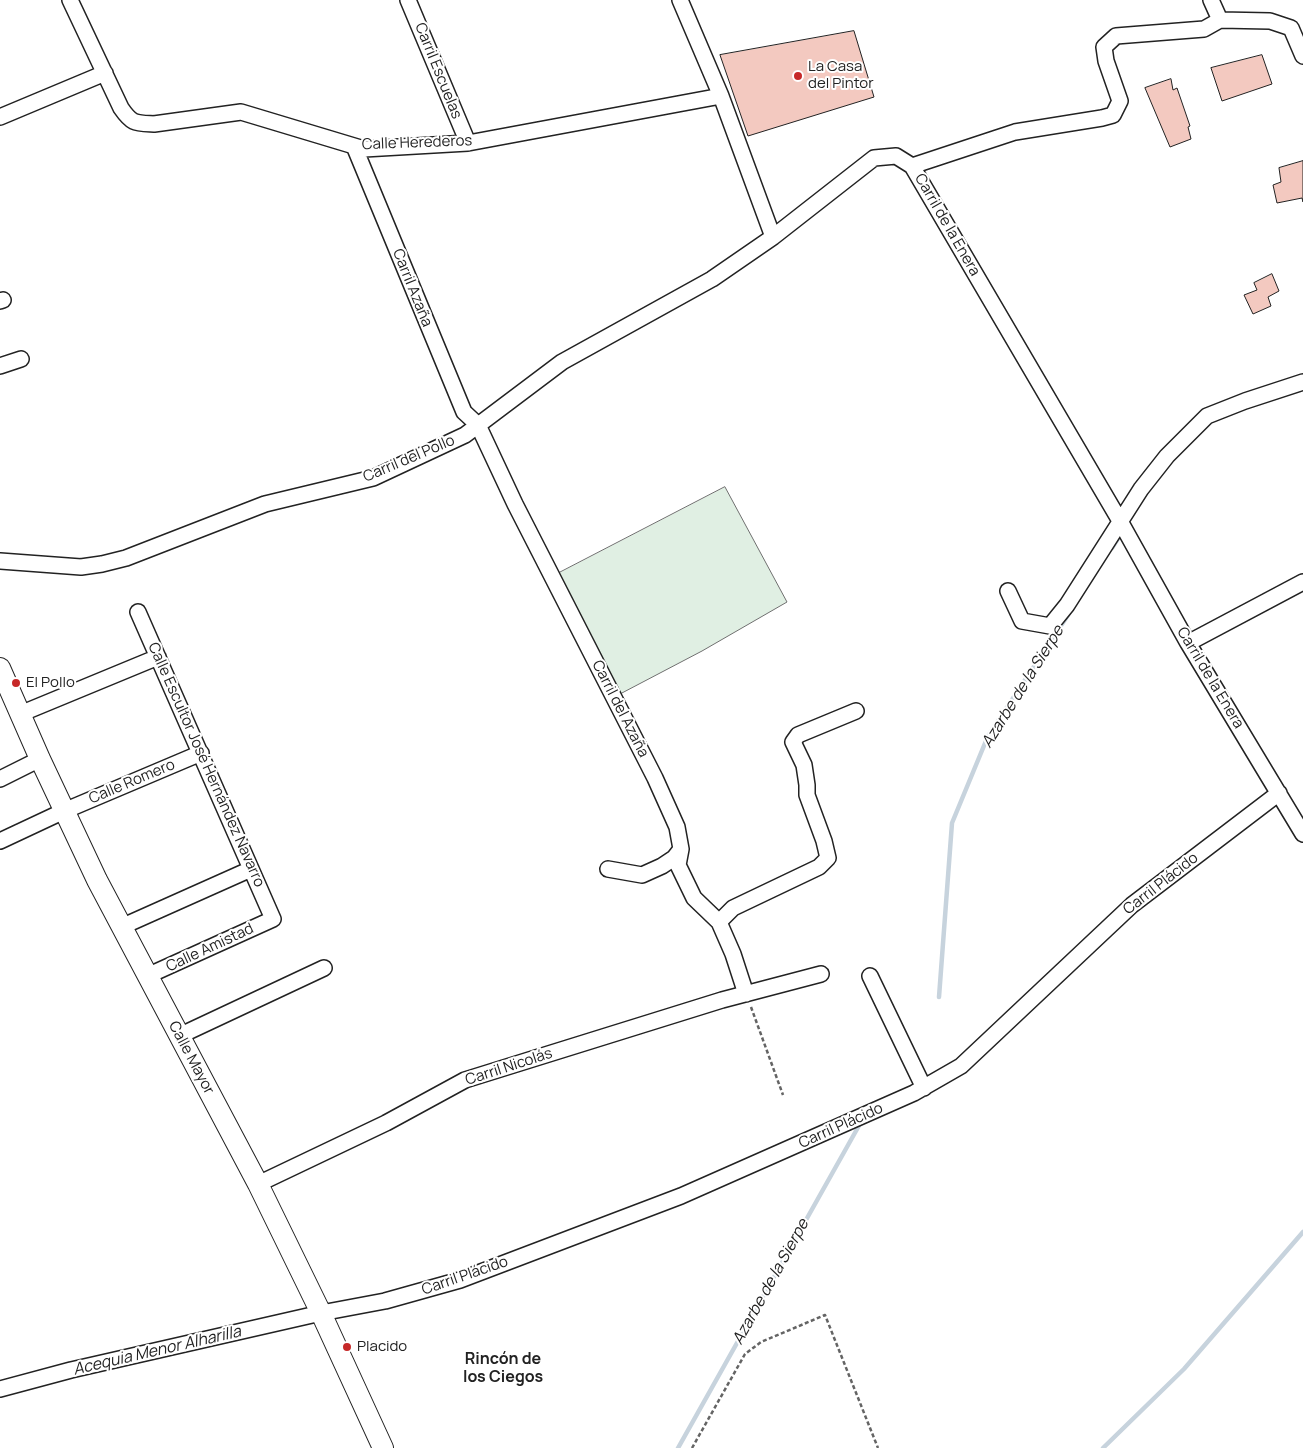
<!DOCTYPE html>
<html>
<head>
<meta charset="utf-8">
<style>
	body { margin:0 }
	canvas { display:block; background:#fff }
</style>
</head>
<body>
<canvas width="1303" height="1448"></canvas>
<script>
const context = document.querySelector('canvas').getContext('2d');
context.lineJoin = 'round';
function paint(path, color) {
  context.fillStyle = color;
  context.fill(path, 'evenodd');
}
function trace(path, color, width, dash) {
  context.strokeStyle = color;
  context.lineWidth = width;
  context.lineCap = dash ? 'butt' : 'round';
  context.setLineDash(dash || []);
  context.stroke(path);
}
function drawText(font, color, halo, rows, align = 'center') {
  context.font = font + ' Manrope,sans-serif';
  context.lineWidth = 4;
  context.setLineDash([]);
  context.textBaseline = 'middle';
  context.strokeStyle = halo;
  context.fillStyle = color;
  for (const [text, x, y, turn = 0] of rows) {
    context.save();
    context.translate(x, y);
    context.rotate((+turn || 0) * Math.PI / 180);
    context.textAlign = isNaN(turn) ? turn : align;
    if (halo) context.strokeText(text, 0, 0);
    context.fillText(text, 0, 0);
    context.restore();
  }
}
const green = new Path2D(`
	M725,487L787,602L702,651L620,694L559,573Z`);
paint(green, '#e0efe3');
trace(green, '#6f6f6f', 1);
trace(new Path2D(`
	M1112,548L1119,537
	M939,997L952,823L988,736L1068,615
	M678,1448L861,1122
	M1103,1448L1184,1369L1303,1232`), '#c7d3dd', 4.5);
const building = new Path2D(`
	M854,31L874,97L748,136L720,55Z
	M1262,55L1272,84L1222,101L1211,68Z
	M1171,79L1173,90L1177,88L1190,126L1188,127L1191,139L1170,147L1145,88Z
	M1303,161V202L1302,198L1277,203L1273,185L1281,182L1279,168Z
	M1272,274L1279,291L1268,297L1271,306L1253,314L1244,295L1257,290L1254,283Z`);
paint(building, '#f3c9c0');
trace(building, '#222', 1);
const minor = new Path2D(`
	M70,0L121,108C132,124 135,123 154,124L241,112L364,149L468,143L721,96
	M408,0L468,143
	M680,0L721,96L773,237L874,158L896,156L912,166L1120,521L1188,643L1303,834
	M1211,0L1220,20L1270,21L1291,28L1303,56
	M0,117L105,73
	M354,146L464,412L478,425L515,504L655,778L677,827L681,849L678,865L694,898L719,922L733,954L746,994
	M912,166L1015,132L1102,118L1113,115L1120,101L1106,61L1104,47L1116,36L1204,29L1220,20
	M0,301L3,300
	M0,366L21,359
	M0,561L81,567L102,564L126,558L265,504L373,478L465,435L562,362L712,279L773,237
	M1008,591L1022,621L1050,626L1067,605L1141,489L1167,456L1207,416L1245,401L1303,382
	M138,612L273,919L147,976
	M1188,643L1303,582
	M20,714L158,657
	M0,779L40,759
	M0,841L64,811L201,753
	M608,869L642,875L662,866L674,858L681,849
	M719,922L733,908L819,867L828,858L824,841L807,795V785L804,765L793,742L798,735L856,711
	M121,927L251,869
	M870,976L924,1088
	M179,1036L324,968
	M258,1184L386,1123L465,1080L722,1000L821,974
	M0,1389L71,1370L321,1313L385,1301L460,1280L681,1196L914,1093L961,1066L1132,905L1279,793`);
const major = new Path2D(`
	M0,668L40,759L97,880L258,1184L321,1313L383,1448`);
trace(minor, '#222', 18);
trace(major, '#222', 22);
trace(new Path2D(`
	M751,1007L783,1095
	M692,1448L745,1354L761,1342L825,1315L878,1448`), '#646464', 2.5, [4, 2.5]);
trace(minor, '#fff', 15);
trace(major, '#fff', 20);
for (const [x, y, r, color] of [
	[798,76,5,"#c62828"],
	[16,683,5,"#c62828"],
	[347,1347,5,"#c62828"]
]) {
  const dot = new Path2D();
  dot.arc(x, y, r, 0, 2 * Math.PI);
  context.fillStyle = color;
  context.fill(dot);
  trace(dot, '#fff', 2);
}
drawText('15px', '#222', '#fff', [
	["La Casa",808,67],
	["del Pintor",808,84],
	["El Pollo",26,683],
	["Placido",357,1347]
], 'left');
drawText('15px', '#222', '#fff', [
	["Carril Escuelas",438,71,68],
	["Calle Herederos",417,143,-2],
	["Carril de la Enera",947,225,60],
	["Carril Azaña",412,288,68],
	["Carril del Pollo",409,459,-23],
	["Carril de la Enera",1210,678,59],
	["Carril del Azaña",620,709,63],
	["Calle Escultor José Hernández Navarro",206,765,66],
	["Calle Romero",132,782,-23],
	["Carril Plácido",1161,884,-38],
	["Calle Amistad",210,948,-25],
	["Calle Mayor",191,1058,62],
	["Carril Nicolás",509,1067,-18],
	["Carril Plácido",841,1126,-24],
	["Carril Plácido",465,1276,-19]
]);
drawText('italic 16px', '#222', '#fff', [
	["Azarbe de la Sierpe",1023,687,-58],
	["Azarbe de la Sierpe",771,1282,-61],
	["Acequia Menor Alharilla",157,1351,-13]
]);
drawText('bold 16px', '#222', '#fff', [
	["Rincón de",503,1360],
	["los Ciegos",503,1378]
]);
</script>
</body>
</html>
